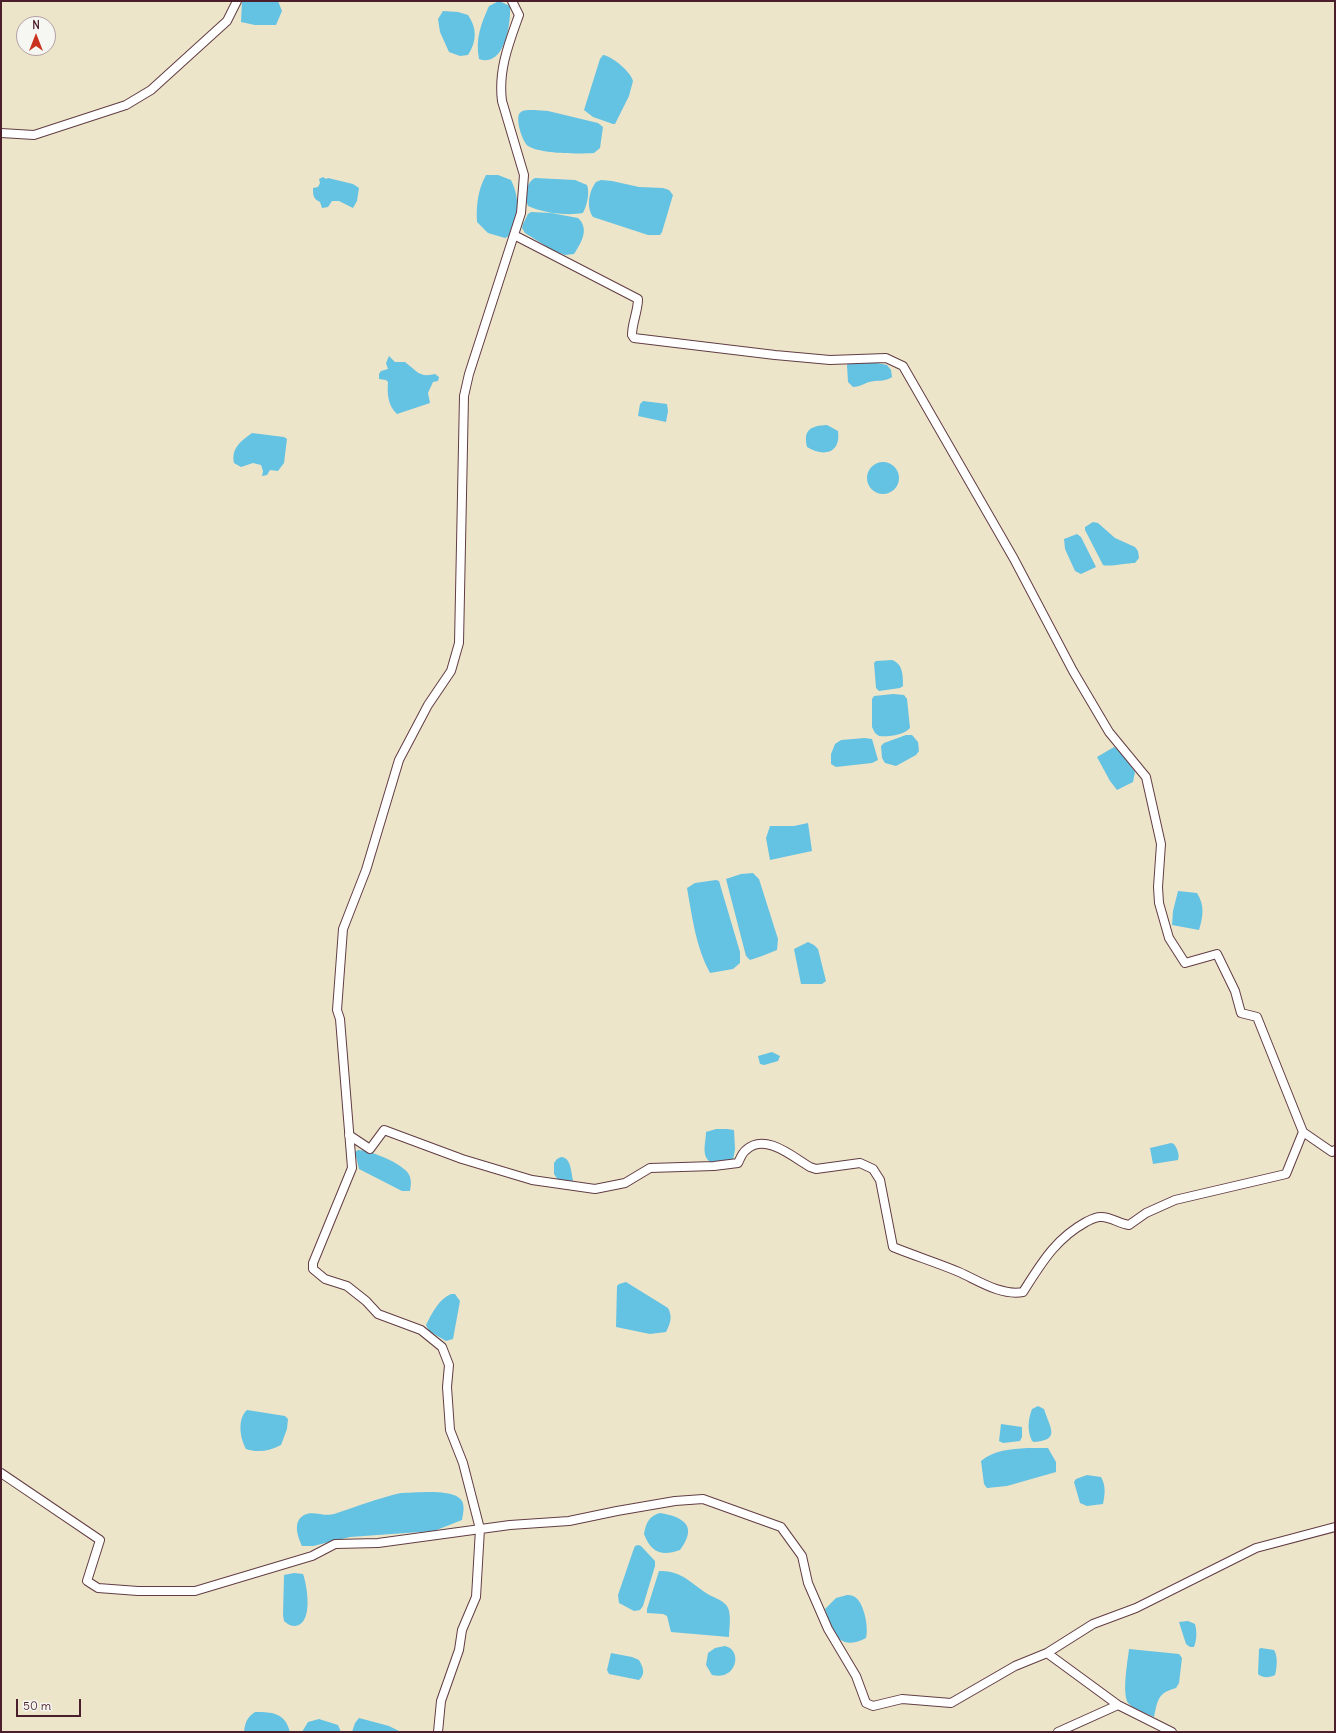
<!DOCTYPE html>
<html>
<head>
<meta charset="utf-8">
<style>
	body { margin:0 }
	#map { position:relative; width:1336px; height:1733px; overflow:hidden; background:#ede5ca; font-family:Delius,sans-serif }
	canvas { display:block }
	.frame { position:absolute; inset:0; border:2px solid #4a1f2b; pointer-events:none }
	.north { position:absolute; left:16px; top:16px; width:40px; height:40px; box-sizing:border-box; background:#f6f6f2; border:1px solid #b1a0a2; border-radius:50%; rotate:0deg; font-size:11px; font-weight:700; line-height:16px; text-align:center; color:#4a1f2b }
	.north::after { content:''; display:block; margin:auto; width:14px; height:18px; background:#c8321e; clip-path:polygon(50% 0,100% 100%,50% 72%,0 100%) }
	.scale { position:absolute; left:16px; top:1699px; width:65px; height:18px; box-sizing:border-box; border:2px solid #4a1f2b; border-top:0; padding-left:5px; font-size:12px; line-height:14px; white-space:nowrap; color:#4a1f2b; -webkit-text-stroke:3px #f6f6f2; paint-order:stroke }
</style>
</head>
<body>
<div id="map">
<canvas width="1336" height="1733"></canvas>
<div class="frame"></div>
<div class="north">N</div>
<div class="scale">50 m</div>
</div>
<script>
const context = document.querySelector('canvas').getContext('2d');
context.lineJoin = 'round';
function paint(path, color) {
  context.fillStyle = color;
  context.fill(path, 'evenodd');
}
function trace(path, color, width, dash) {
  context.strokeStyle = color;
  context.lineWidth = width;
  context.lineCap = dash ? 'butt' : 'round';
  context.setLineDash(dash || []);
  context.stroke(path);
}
paint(new Path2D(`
	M242,1H278L282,11L276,25H255L241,22Z
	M499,1L510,6C511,23 505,68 479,59C475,39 481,24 489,6Z
	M443,11L458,12L468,15C477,28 477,41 468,55L460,56L449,52L440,32L438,19Z
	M603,55C612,56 631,72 633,81L629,96L615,124H613L593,117L584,110L600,59Z
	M534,110L548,111L598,123L603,127L600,148L594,153C578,154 541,154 528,146C522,141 516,121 519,114C522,109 529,110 534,110Z
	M486,175H498L511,180C521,201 517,214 511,235L505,238L488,233L477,222C476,206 478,189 486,175Z
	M323,177L326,179L328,178L353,184L359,188L357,201L353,208L339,201H332L328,207L322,208L320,202C313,199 313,195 313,188L318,187L320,183L319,179Z
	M535,178L575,180L587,185C590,193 587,205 583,213C567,216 543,213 528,206C525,197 525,183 535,178Z
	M601,180L612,181L639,187L663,188L669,190L673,195L662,232L660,235H648L593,217C586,207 589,191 596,182Z
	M531,212L551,213L578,218C590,229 581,243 574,254L565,255L552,250L525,233L522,228L523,224L528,214Z
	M389,356L395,362H405C417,371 419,378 435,374L439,377L438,381L433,382L428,393L430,403L397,414C388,406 387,394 388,382L386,380L379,379V374L381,371L388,369L386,363Z
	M867,361L887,365L891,370L892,377C886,382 876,380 869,382C863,384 859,387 853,387L848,382L847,365L849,362Z
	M643,401L667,404L668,411L666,422L638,416L640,404Z
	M827,425L838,431C841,454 823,457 807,447C803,429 811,426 827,425Z
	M252,433L284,437L287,439L284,463L278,471L270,470L267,475L262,476L263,471L261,465L253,463L241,467L234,463C231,448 241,441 252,433Z
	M867 478a16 16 0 1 1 32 0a16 16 0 1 1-32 0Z
	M1093,522L1098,523L1115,538L1135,547L1138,551L1139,558L1135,563C1127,563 1109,567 1103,565L1085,530V527Z
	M1077,534L1081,537L1096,567L1081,574L1075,571L1065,549L1064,539Z
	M892,660C903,664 903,675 903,686L900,688L879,691L876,688L874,663L876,661Z
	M893,694L904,695L907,699L910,728C904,735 889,737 879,736L875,733L872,727V699L874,696Z
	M906,735H912L918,742L919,751L916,755L896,766L885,763L882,758L881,746L884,743Z
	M865,738L872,739L878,760L872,763L836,767L831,764V754L835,744L841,740Z
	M1114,747L1120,751L1135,772L1133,782L1117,790L1110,781L1097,757Z
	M808,823L812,851L770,860L766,838L770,826H794Z
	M753,873L759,879L778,939L777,950L762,956L750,960L746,956L726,879L741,874Z
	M716,880L719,881L740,952V963L733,969L710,973C696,948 692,916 687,888L695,883Z
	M1178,891L1197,893C1205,906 1203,916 1199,930L1172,925L1173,911Z
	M808,942L814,945L818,949L826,981L822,984H801L794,949Z
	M772,1052L780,1056L778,1061L764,1065L760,1064L758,1056Z
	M716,1129H727L734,1130L735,1149L733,1160L710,1162C701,1155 706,1142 706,1132Z
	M1171,1143L1174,1144C1177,1148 1180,1155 1178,1160L1153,1164L1150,1148Z
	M358,1150C370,1150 401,1163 408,1173C412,1179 411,1185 410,1191H402L359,1169L355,1152Z
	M561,1157C571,1157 571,1172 573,1180L571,1183L558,1180L554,1174V1163L557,1159Z
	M626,1282L668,1308C673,1317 670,1324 666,1332L650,1334L616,1327L617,1286L619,1284Z
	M451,1294H455L460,1301L453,1339L446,1341L429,1331L426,1325C432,1313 439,1299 451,1294Z
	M1038,1406L1044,1409C1050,1428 1061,1440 1034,1442L1032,1441C1027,1430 1028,1420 1032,1409Z
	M247,1410L285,1416L288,1419L287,1429L281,1445C270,1451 258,1453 246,1449C240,1438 237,1419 247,1410Z
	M1001,1424L1022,1427V1437L1020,1441L1003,1443L999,1441Z
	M1027,1448H1048L1056,1462V1472L1007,1486L987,1488L984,1484L981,1461C994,1450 1011,1449 1027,1448Z
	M1087,1475L1101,1477C1106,1486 1105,1494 1103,1504L1087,1506L1080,1503L1074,1482L1076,1479Z
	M401,1493C414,1493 455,1488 462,1501C465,1507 463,1514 462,1520L434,1531L350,1537L313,1546H302C298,1537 292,1522 304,1515C313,1510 324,1517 334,1514C356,1507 378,1498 401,1493Z
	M660,1513C684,1517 698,1526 680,1550C661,1557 651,1552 644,1534C646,1523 649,1516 660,1513Z
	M638,1545L641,1546L655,1561V1566L643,1606L640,1610L634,1611L619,1603L618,1595L633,1551L635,1546Z
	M659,1571C680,1570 690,1582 706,1593C712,1597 723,1600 727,1606C732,1614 729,1629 729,1637L671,1632L667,1616L663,1614L647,1613V1609Z
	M294,1573L303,1574C307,1585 314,1624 295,1626C291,1626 287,1624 284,1621L283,1615L284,1575Z
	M847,1595C849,1595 851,1595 853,1596C864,1600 869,1628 866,1638C837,1653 833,1630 825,1609L836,1598Z
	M1188,1621L1195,1624C1197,1632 1197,1639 1194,1647H1190L1186,1644L1179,1622Z
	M725,1646C743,1650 737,1681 712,1675L706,1665L708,1653L715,1648Z
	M1261,1648L1274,1650C1278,1656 1277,1668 1275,1675C1269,1678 1262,1678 1258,1674L1259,1649Z
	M1129,1649L1179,1654L1182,1658L1179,1683L1176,1688C1158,1693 1158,1699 1154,1717C1146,1713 1135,1710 1129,1704C1121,1696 1128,1660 1129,1649Z
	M611,1653L632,1657L639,1660C643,1667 646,1674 639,1680L609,1674L607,1670Z
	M255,1712C273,1712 285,1713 290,1732H244C245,1723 247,1717 255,1712Z
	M359,1718L389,1726L401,1732H352L355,1723Z
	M319,1719L338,1725L341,1732H302L308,1722Z`), '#64c2e2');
const street = new Path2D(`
	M1,133L34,135L126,105L151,90L227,21L237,1
	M514,235L638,299C638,311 632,323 632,335L634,338L775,355L830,360L886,358L903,366L1014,559L1073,671L1109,732L1146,777L1161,844L1158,887L1159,903L1169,938L1185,963L1217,954L1235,991L1241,1013L1257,1017L1303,1132L1332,1152L1335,1150
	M349,1135L370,1149L384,1130L462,1159L532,1180L595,1189L625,1183L650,1168L714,1166L738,1163C740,1159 742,1153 746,1150C765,1132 793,1157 810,1167L816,1169L860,1163L873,1169L880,1180L893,1247C915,1256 938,1263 959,1272C979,1281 1001,1296 1023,1292C1041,1264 1055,1239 1086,1222C1090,1220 1095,1217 1100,1217C1110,1216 1119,1224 1129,1225L1146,1213L1175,1200L1286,1174L1303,1132
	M1,1473L100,1540L87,1581L98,1588L138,1591H195L312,1556L335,1544L378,1543L510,1525L569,1521L617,1511L675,1501L703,1499L781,1527L802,1556L808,1583L828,1629L856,1676L866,1703L873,1706L902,1699L951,1703L1015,1666L1047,1653L1118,1705
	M1047,1653L1093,1624L1136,1608L1256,1548L1335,1527
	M438,1732L441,1701L459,1650L462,1630L476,1597L480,1529L463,1463L450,1430L447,1387L449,1365L442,1347L421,1330L378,1314L366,1301L347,1286L325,1279L313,1269V1263L352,1168L340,1019L337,1010L343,929L366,870L399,760L428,705L451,671L459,643L464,396L469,374L521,213L524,175L502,101C498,70 509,43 519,15L512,1
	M1058,1732L1118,1705L1172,1732`);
trace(street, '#623d43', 10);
trace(street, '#fff', 8);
</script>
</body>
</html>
